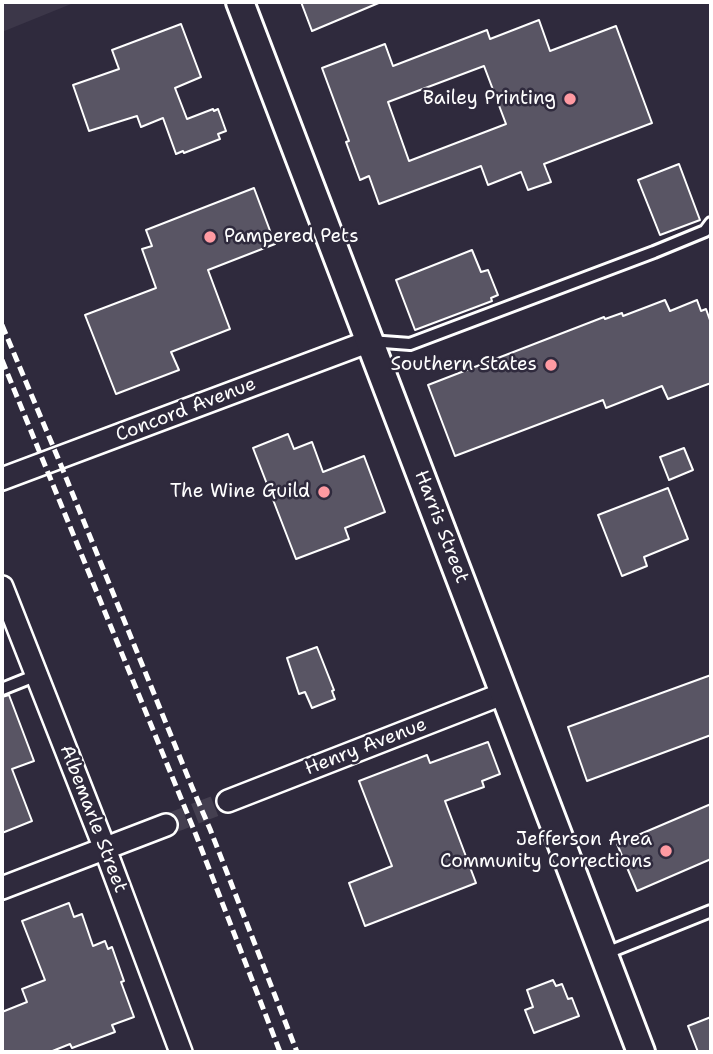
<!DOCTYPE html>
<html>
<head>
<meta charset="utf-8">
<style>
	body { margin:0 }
	#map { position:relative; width:713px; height:1054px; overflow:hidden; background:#2f2a3d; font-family:"Shantell Sans",sans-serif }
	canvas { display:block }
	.frame { position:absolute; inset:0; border:4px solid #fff; pointer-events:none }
</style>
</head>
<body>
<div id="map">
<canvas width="713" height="1054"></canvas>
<div class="frame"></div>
</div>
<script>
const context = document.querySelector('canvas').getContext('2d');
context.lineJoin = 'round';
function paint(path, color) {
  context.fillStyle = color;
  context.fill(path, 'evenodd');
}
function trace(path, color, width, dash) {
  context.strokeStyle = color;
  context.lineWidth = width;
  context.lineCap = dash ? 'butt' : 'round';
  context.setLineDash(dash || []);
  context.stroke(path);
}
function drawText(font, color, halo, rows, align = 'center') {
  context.font = font + ' "Shantell Sans",sans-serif';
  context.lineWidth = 5;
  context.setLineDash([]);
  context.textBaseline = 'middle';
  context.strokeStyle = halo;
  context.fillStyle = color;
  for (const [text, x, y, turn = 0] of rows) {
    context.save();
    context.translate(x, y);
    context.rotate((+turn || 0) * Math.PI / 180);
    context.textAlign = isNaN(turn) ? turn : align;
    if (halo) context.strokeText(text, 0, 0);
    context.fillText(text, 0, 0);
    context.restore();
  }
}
paint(new Path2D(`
	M2,2H76L2,32Z`), '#3c3749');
const building = new Path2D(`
	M301,2H381L312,31Z
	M539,20L550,51L616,26L652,123L544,164L551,182L528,190L521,172L488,185L481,166L379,204L369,176L360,180L346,142L349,141L322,68L385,44L393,66L487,30L490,39ZM484,66L506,124L409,161L388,102Z
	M181,24L201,77L175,88L187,119L213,109L214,111L218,109L226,131L218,134L220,139L184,153L183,151L176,154L163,118L141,127L137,116L89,131L73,85L119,69L112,50Z
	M679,164L700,220L660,235L638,180Z
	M254,188L275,244L208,270L230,329L171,352L179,370L116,394L85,315L156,288L142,249L152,246L146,230Z
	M472,250L481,272L488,270L498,295L491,298L492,301L415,330L396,280Z
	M665,300L670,311L697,300L701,311L706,309L711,323V383L668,399L662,386L606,408L603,400L455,456L428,385L604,317L605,319L622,313L623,316Z
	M288,434L294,449L312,442L323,472L364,456L385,512L345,528L349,539L296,559L253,448Z
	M684,448L693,470L669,480L660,457Z
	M668,488L688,539L644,557L647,566L622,576L598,515Z
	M317,647L334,690L332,691L335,699L312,708L305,692L299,694L287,658Z
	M711,675V735L587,781L568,727Z
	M9,695L34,761L12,769L32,821L2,833V697Z
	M488,742L500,774L482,781L484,787L445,801L476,883L365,926L349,883L392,866L359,781L427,755L430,763Z
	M711,804V859L637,891L617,844Z
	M69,903L74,917L82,914L93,946L105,941L108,949L112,947L124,981L121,982L134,1017L112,1025L115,1032L72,1048L70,1044L50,1052H2V1012L27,1002L22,989L45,980L22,921Z
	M553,980L556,986L562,984L568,999L572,998L579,1016L534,1033L525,1010L533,1007L527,990Z
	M711,1017V1052H698L688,1026Z`);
paint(building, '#595564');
trace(building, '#fff', 2);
trace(new Path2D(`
	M166,825L228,801`), '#443f50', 21, [21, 10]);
const service = new Path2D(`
	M370,341L410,344L654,252L705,231L711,223
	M2,689L37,675
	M604,954L711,911`);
const minor = new Path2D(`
	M2,479L370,341
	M2,587L105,849L181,1052
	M228,801L505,693
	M2,888L166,825`);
const tertiary = new Path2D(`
	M240,2L641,1052`);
trace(service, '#fff', 16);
trace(minor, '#fff', 26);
trace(tertiary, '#fff', 32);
trace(service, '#2f2a3d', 10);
trace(minor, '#2f2a3d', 21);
trace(tertiary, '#2f2a3d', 26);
trace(new Path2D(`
	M2,325L58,458L192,787L210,829L297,1052
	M2,360L196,835L280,1052`), '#fff', 5, [10, 5]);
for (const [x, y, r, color] of [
	[570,99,7,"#ff9aa2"],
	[210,237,7,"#ff9aa2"],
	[551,365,7,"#ff9aa2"],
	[324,492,7,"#ff9aa2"],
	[666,851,7,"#ff9aa2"]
]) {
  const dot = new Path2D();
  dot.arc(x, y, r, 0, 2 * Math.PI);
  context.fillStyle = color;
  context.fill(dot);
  trace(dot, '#2f2a3d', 2.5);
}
drawText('19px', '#fff', '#2f2a3d', [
	["Bailey Printing",556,99],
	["Pampered Pets",224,237,"left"],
	["Southern States",537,365],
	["The Wine Guild",310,492],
	["Jefferson Area",652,840],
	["Community Corrections",652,862]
], 'right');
drawText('19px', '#fff', '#2f2a3d', [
	["Concord Avenue",186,410,-21],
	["Harris Street",441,527,69],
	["Henry Avenue",366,747,-21],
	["Albemarle Street",93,819,69]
]);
</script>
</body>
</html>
